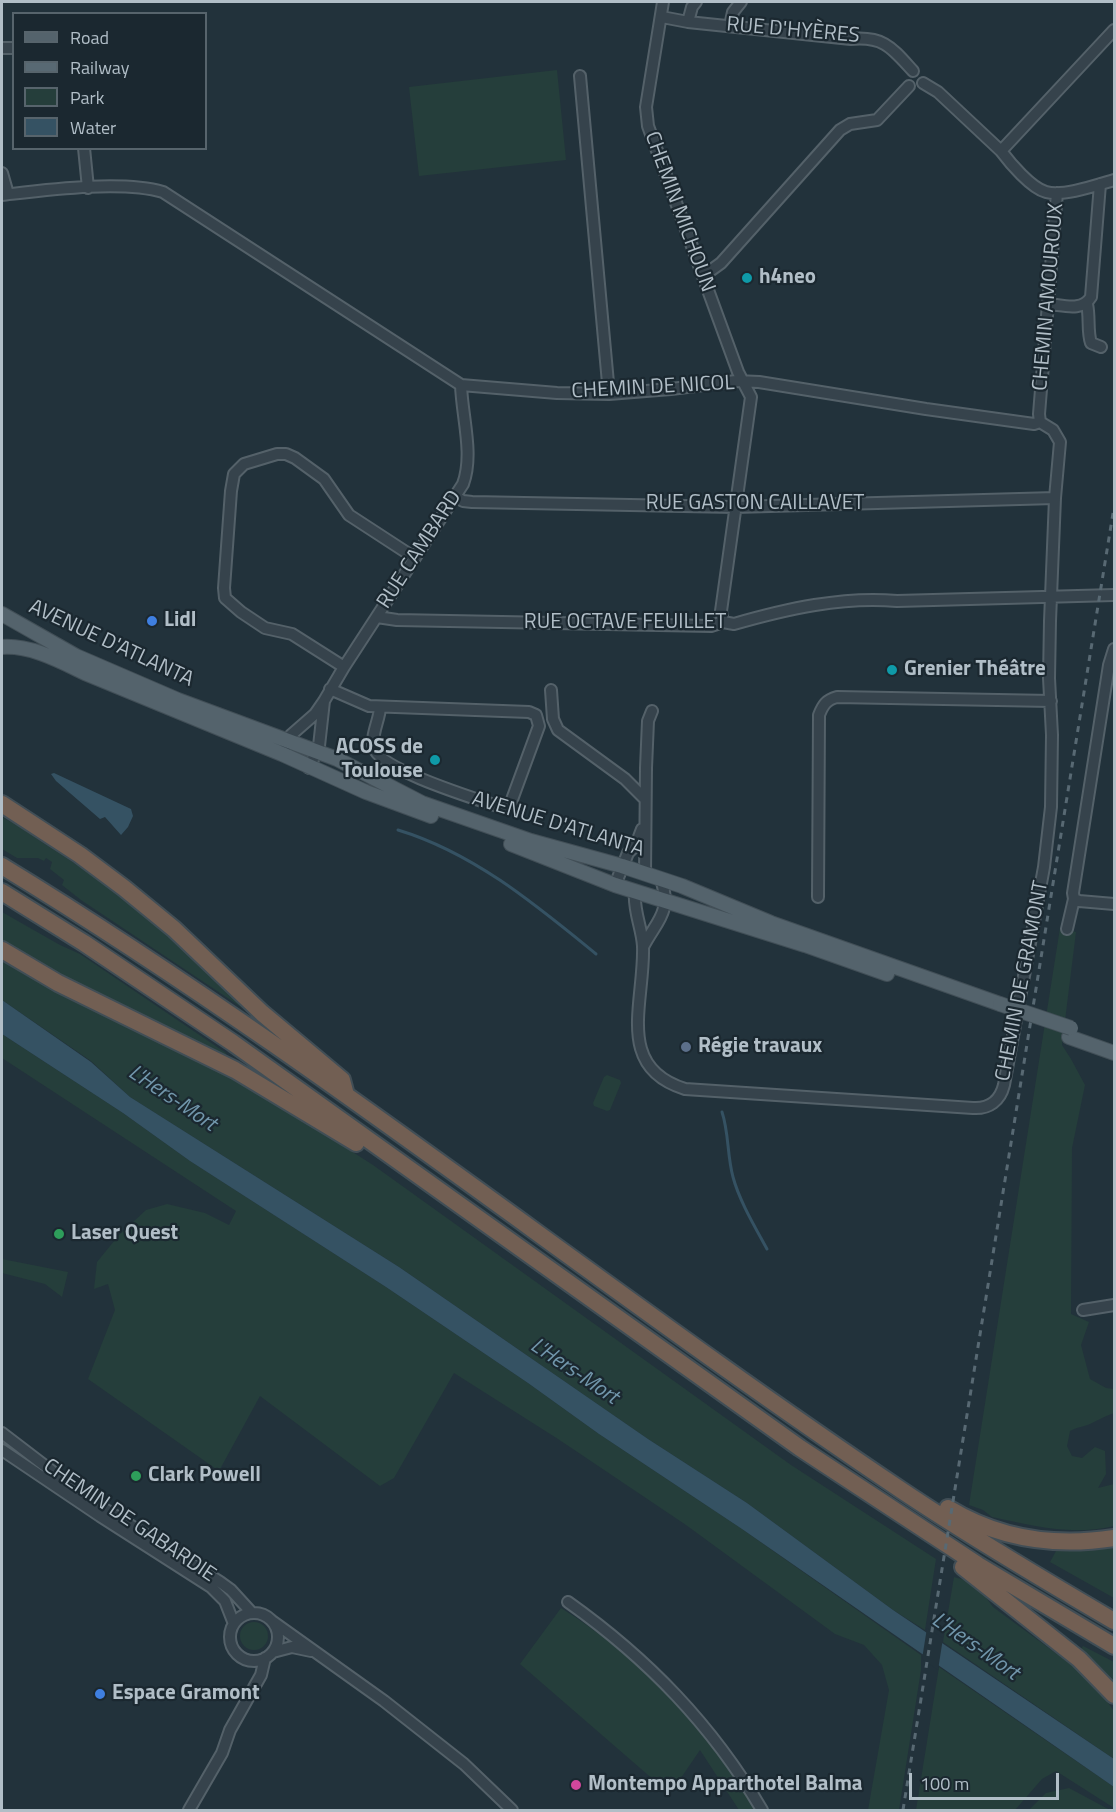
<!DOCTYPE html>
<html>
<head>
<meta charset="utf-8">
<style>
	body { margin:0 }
	#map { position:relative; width:1116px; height:1812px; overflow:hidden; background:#22323b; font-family:"Titillium Web",sans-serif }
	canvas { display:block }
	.frame { position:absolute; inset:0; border:3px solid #b1bec7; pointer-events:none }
	.legend { position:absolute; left:12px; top:12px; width:195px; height:138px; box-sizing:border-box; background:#1b2830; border:2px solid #57646c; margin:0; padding:8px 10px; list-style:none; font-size:18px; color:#b1bec7 }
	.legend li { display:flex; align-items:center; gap:12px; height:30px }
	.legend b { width:30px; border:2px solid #57646c }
	.scale { position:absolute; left:909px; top:1773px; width:150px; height:27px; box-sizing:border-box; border:3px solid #b1bec7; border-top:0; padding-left:8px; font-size:18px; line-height:21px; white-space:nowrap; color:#b1bec7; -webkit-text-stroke:4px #1b2830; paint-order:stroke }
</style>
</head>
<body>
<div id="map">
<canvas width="1116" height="1812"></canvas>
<div class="frame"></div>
<ul class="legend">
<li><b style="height:8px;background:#54636c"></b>Road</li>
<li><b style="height:8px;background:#586973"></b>Railway</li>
<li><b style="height:16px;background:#253e3b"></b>Park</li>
<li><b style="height:16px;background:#355263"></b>Water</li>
</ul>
<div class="scale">100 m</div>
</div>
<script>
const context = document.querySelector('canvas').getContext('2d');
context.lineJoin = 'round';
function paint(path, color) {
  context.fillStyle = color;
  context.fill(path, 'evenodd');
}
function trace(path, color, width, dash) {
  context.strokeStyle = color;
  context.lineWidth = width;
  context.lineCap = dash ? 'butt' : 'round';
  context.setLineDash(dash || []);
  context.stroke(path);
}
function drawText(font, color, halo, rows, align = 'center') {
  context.font = font + ' "Titillium Web",sans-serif';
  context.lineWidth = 4.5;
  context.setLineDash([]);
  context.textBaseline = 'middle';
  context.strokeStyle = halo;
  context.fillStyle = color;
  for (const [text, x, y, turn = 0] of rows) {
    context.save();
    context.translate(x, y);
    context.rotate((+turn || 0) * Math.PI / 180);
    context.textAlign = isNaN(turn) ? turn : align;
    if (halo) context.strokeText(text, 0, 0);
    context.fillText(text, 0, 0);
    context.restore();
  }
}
paint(new Path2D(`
	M557,70L566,160L419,176L409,87Z
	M2,817C18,825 33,836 48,846C125,894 191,955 256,1017L81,900L62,885L64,880L50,869L52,862L46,858L44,861L38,858H17L2,849Z
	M2,912L60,945L80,954L226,1053L227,1058L92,992L5,942L2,940Z
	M1060,928L1076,932L1062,1045L1071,1059L1085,1085L1072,1148L1071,1314L1089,1322L1081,1345L1090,1379L1106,1388L1114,1389V1413C1103,1417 1100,1419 1090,1424C1083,1427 1077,1427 1070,1431L1067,1446L1072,1456L1082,1458L1095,1447L1105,1451L1106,1474L1098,1488L1114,1484V1526C1070,1536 1036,1526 992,1517L983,1510L969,1505Z
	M2,960C72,1002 148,1033 221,1072C273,1100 323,1133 373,1165L791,1465L936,1559L925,1630L893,1610L747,1503L648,1439L399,1267L130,1097L91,1061L2,1000Z
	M2,1034L123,1113L190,1161L386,1287L528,1383L599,1434L742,1529L921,1655V1670L899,1810H868L889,1690L882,1665L864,1645L835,1634L686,1525L558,1439L454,1373L394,1478L380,1486L260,1396L219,1471L88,1379L115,1310L108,1284L94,1289L97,1262L119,1235L146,1210L167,1204L205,1213L229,1225L236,1211L2,1058Z
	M607,1075L620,1080L621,1083L610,1110L607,1111L594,1106L593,1103L604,1077Z
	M2,1259L68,1272L62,1297L45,1284L2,1273Z
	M1114,1545V1598L1050,1562L1056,1551Z
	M954,1577L965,1580L982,1592L993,1607L1080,1671L1101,1693L1114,1711V1759L943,1642Z
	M561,1608C638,1656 713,1731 757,1810H739L700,1750L670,1794L520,1664Z
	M240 1636a14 14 0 1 1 28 0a14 14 0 1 1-28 0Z
	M1083,1646L1114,1662V1683L1080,1650Z
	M939,1667L1114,1787V1808L1056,1771L1042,1779L1015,1810H916Z
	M1069,1788L1110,1810H1029L1046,1793Z`), '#253e3b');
paint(new Path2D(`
	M54,773L131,809L133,816L128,827L121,835L105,817L100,819L56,781L51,774Z
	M2,1000L91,1062L130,1097L399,1267L648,1439L747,1503L893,1610L1114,1759V1787L742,1529L599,1434L528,1383L386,1287L190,1161L123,1113L2,1034Z`), '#355263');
paint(new Path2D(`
	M927,1628L943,1638L938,1670L922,1659Z`), '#22323b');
trace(new Path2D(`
	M398,830C474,853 536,905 596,954
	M722,1112C729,1133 727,1155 733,1177C739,1200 755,1227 767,1249`), '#355263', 3);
const minor = new Path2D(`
	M663,2L646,107L648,126L738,372L751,397L721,611L723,622
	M662,17L688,22L851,39C884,36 892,48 913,71
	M688,22L692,7L696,2
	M730,26L733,12L741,2
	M2,48H14
	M580,76L609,394
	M923,83L938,92L1001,151C1010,163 1031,188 1046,192C1063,197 1097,185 1114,180
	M84,148L88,188
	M1001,151L1114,30
	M2,173L8,194
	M2,195C46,190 121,180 163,192L461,385L557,393L609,394L671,389L736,381L759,382L926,409L1034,424L1040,422L1053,430L1060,442L1055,498L1050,621L1049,678L1052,735L1051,807L1044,867L1004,1085C1000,1101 989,1109 973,1108L685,1089C614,1067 645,1002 643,946C642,928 633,910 635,892
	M702,273L710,271L721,263L840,130L850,124L877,120L909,86
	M1048,304C1063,305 1082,312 1091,297L1100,184
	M1087,304C1090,317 1087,331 1091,343L1101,347
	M1040,422L1039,414L1057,193
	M456,497L463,501L472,502L735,507L1055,498
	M377,617L397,620L711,626L723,622L734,624C786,609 843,596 897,601L1114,595
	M1114,649L1109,665L1073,893L1074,899L1079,901L1114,904
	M344,667L292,634L265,628L241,612L225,598L224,588L231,491L234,474L244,464L277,454H286L295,458L324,479L349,515L415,558
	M330,689L369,706L529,712L536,715L539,726L510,805L500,807C477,799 380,770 374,748C370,736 380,719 380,707
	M551,690L553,719L558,730L625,779L645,799
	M282,754L291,735L315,714L324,701L344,667L463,484C474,454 462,417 461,385
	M309,768L319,746L324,701
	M645,874L646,768L648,721L652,711
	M615,885L628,853L636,845L642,829
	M818,897L819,715C823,705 826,700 837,697L1051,701
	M1067,929L1074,899
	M643,947C657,920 672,913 661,879
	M1083,1310L1114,1305
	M2,1433L87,1498L220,1582L231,1590L252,1613
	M2,1450L100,1516L211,1587L225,1601L234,1624
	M568,1602C648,1659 712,1725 762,1810
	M230 1637a24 24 0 1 1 48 0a24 24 0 1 1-48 0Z
	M272,1621L384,1701L464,1764L512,1810
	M273,1652L292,1647L311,1651
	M189,1810L222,1753L230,1730L261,1675L265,1658`);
const major = new Path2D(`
	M2,614L76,656L178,700L337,759L422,803L531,841L622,866L682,886L771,923L1000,1004
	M2,647C31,645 60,661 85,673L282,754L366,792L431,816
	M511,844L615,885L805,945L887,974
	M1069,1037L1114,1053`);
const highway = new Path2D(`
	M2,804L80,855L124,888L174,929L262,1013L342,1080L346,1095
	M2,866C314,1056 598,1287 901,1490C971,1537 1042,1579 1114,1621
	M2,892L84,943L233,1043L800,1448L978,1565L1114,1646
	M2,950L58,983L235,1070L356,1143
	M948,1508C999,1539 1056,1547 1114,1538
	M963,1567L1079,1659L1114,1695`);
trace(minor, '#546169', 14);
trace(major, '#424f57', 16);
trace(highway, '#414e56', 20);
trace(minor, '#36434c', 10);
trace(major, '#54636c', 14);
trace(highway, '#725f53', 16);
trace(new Path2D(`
	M903,1810L1114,507`), '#586973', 3, [6, 6]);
const majorBridge = new Path2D(`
	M1000,1004L1071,1028`);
trace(majorBridge, '#424f57', 16, []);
trace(majorBridge, '#54636c', 14);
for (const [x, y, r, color] of [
	[747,278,6,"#0f9aa8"],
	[152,621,6,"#3f7fe0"],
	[892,670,6,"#0f9aa8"],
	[435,760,6,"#0f9aa8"],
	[686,1047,6,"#5c6f8a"],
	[59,1234,6,"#2e9e5b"],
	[136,1476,6,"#2e9e5b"],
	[100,1694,6,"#3f7fe0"],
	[576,1785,6,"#d1479c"]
]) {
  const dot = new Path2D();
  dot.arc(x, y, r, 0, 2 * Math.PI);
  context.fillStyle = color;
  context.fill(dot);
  trace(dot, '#1b2830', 2);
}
drawText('21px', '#b1bec7', '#1b2830', [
	["RUE D'HYÈRES",793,31,5],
	["CHEMIN MICHOUN",679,212,70],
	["CHEMIN AMOUROUX",1049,297,-85],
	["CHEMIN DE NICOL",653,388,-3],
	["RUE GASTON CAILLAVET",755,504],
	["RUE CAMBARD",420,550,-57],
	["RUE OCTAVE FEUILLET",625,623],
	["AVENUE D'ATLANTA",111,644,25],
	["AVENUE D'ATLANTA",558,825,17],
	["CHEMIN DE GRAMONT",1023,981,-79],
	["CHEMIN DE GABARDIE",129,1521,34]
]);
drawText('bold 21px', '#b1bec7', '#1b2830', [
	["h4neo",759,278],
	["Lidl",164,621],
	["Grenier Théâtre",904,670],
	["ACOSS de",423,748,"right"],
	["Toulouse",423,772,"right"],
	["Régie travaux",698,1047],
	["Laser Quest",71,1234],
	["Clark Powell",148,1476],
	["Espace Gramont",112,1694],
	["Montempo Apparthotel Balma",588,1785]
], 'left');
drawText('italic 22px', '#7196ab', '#1b2830', [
	["L'Hers-Mort",172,1099,34],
	["L'Hers-Mort",574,1372,34],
	["L'Hers-Mort",975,1647,35]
]);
</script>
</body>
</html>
